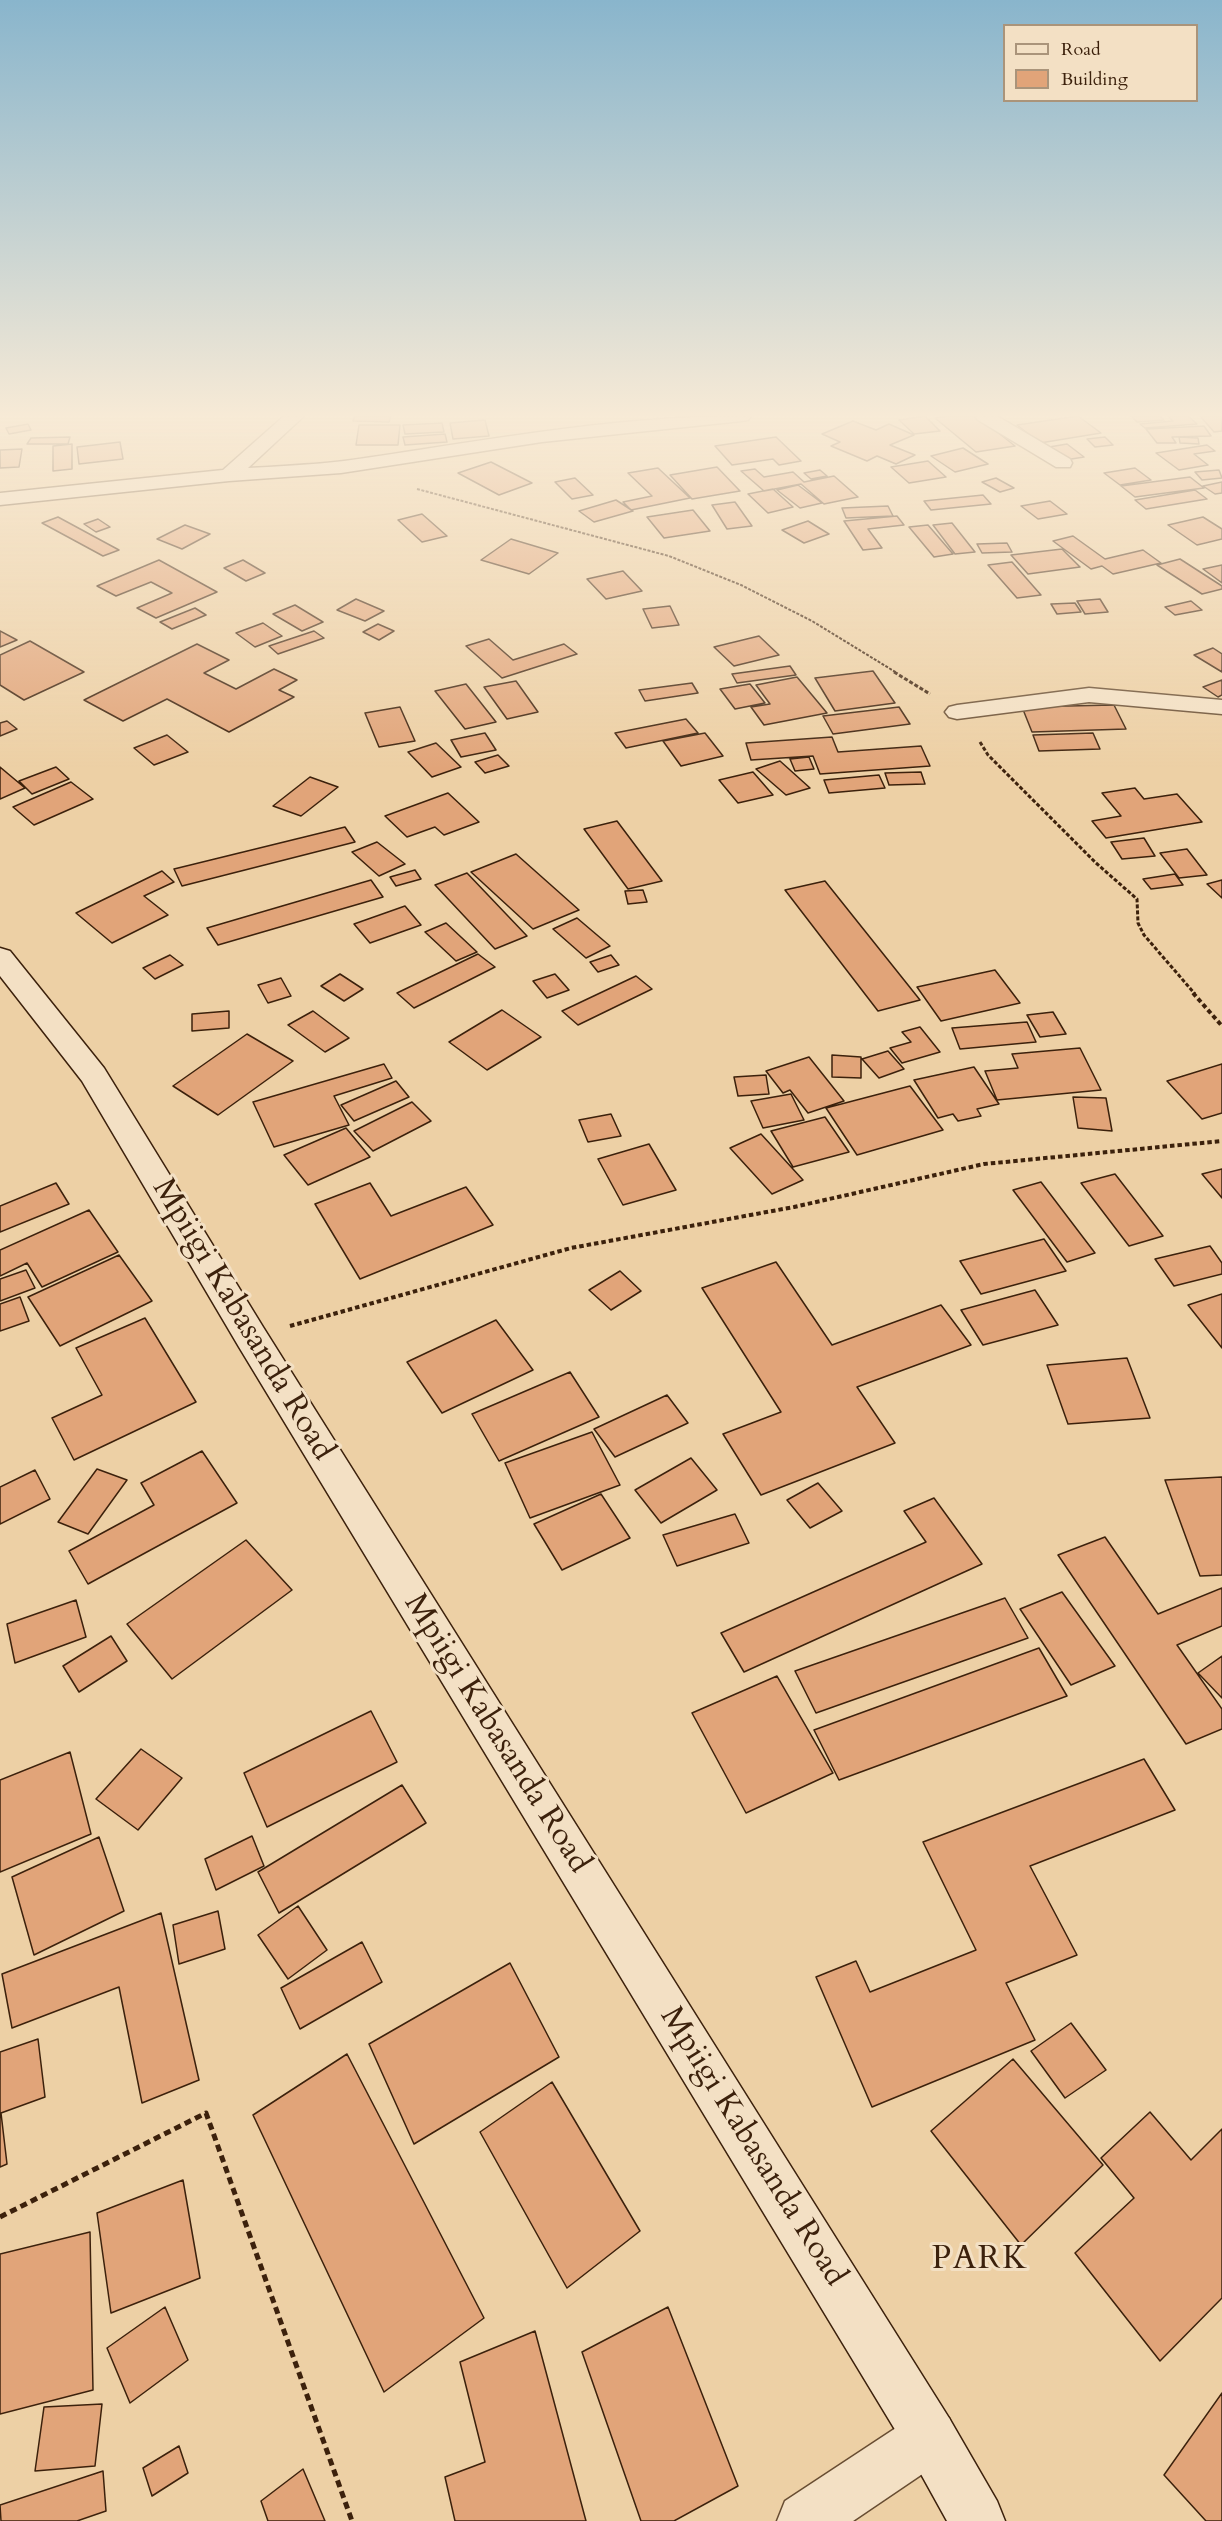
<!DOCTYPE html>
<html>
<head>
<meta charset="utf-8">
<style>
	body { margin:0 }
	#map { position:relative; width:1222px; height:2521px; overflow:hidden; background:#edd0a5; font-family:Cardo,serif }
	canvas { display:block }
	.legend { position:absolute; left:1003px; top:24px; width:195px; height:78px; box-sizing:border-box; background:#f3e0c4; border:2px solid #aa947a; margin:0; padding:8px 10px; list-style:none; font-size:18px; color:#3c210c }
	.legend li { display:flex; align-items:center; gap:12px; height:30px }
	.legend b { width:30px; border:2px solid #aa947a }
</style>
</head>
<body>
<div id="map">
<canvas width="1222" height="2521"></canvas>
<ul class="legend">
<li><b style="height:8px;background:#f3e0c4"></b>Road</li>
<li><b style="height:16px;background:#e1a479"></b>Building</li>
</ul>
</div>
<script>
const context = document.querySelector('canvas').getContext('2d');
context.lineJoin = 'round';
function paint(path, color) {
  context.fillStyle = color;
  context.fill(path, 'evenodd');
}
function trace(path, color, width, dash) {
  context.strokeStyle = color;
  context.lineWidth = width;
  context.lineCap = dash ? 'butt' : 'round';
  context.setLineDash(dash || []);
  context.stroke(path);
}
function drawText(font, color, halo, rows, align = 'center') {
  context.font = font + ' Cardo,serif';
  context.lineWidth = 6;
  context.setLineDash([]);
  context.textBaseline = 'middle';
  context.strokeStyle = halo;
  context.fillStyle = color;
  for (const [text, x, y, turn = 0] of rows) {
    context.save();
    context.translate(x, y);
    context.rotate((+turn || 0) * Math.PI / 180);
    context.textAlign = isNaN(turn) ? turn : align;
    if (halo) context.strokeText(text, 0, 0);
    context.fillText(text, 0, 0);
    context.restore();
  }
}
const building = new Path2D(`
	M355,416H391L389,422L353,421Z
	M925,416L940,431L914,434L899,420Z
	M947,416H977L1015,446L976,452L935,418Z
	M1078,416L1101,433L1040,443L1017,425Z
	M1131,416H1160L1164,420L1137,422Z
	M1168,416H1188L1197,424L1145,428L1140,424L1173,421Z
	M1200,416H1222V431L1214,432Z
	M485,420L489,436L453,439L450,423Z
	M853,421L876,430L889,424L914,435L890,445L915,455L896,464L877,456L867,461L831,446L840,442L822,434Z
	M442,423L444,432L405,434L403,425Z
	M28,424L31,430L9,434L6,428Z
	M359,425H400L398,445H356Z
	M1204,426L1211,436L1172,437L1176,443H1157L1146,429Z
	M445,434L447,442L405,445L403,437Z
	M70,437L68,444H27L31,438Z
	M776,437L801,461L779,465L773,459L732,465L715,446Z
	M1105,437L1113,445L1095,447L1087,439Z
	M1179,437L1198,438L1199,444L1180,443Z
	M120,442L123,459L79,464L77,447Z
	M72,444V469L53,471V446Z
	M1067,444L1084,457L1065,460L1049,447Z
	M1207,445L1215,451L1194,454L1208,465L1179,470L1156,453Z
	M963,448L988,464L955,472L931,456Z
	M22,449L19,467L0,468V450Z
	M928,461L946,477L909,483L891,467Z
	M491,462L532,483L499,495L458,473Z
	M717,467L740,491L692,499L670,475Z
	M658,468L690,498L631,510L623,502L652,496L628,473Z
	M1135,468L1151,480L1120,485L1104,473Z
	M755,469L764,477L793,472L804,482L834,476L858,497L824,504L801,484L764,491L741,471Z
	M820,470L827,476L811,479L804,473Z
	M1219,470L1222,478L1202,480L1195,472Z
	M1190,477L1204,488L1135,497L1121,486Z
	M575,478L593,495L572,499L555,482Z
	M996,478L1014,488L1000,492L982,482Z
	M1222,482V493L1215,494L1203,486Z
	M798,485L822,503L800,508L777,490Z
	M773,489L793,507L768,513L748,494Z
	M1195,490L1207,499L1146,509L1135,500Z
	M983,495L991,504L931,510L924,501Z
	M616,500L633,511L594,522L579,511Z
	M1050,501L1067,514L1038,519L1021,506Z
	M735,502L752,526L727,529L712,505Z
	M888,506L893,516L846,518L842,508Z
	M693,510L710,531L664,538L647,517Z
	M422,514L447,536L422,542L398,520Z
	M897,516L904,525L868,529L882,548L863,550L844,521Z
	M58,517L119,550L103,556L42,523Z
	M1203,517L1222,529V539L1197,545L1168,525Z
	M98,519L110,527L96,532L84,524Z
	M808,521L829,534L804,543L782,530Z
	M952,523L975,552L955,554L933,525Z
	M185,525L210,534L182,549L157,539Z
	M928,525L953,554L934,557L909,527Z
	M1073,536L1105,559L1143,550L1161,563L1113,574L1102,566L1091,569L1053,541Z
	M511,539L558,553L529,574L481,560Z
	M1007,543L1012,552L982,553L977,544Z
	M1062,549L1080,567L1028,574L1011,555Z
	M1180,559L1222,586V589L1202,594L1157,565Z
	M159,560L217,592L156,618L137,608L172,593L151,582L116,596L97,586Z
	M243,560L265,573L246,581L224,568Z
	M1012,562L1041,595L1017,598L988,565Z
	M1222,565V583L1203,569Z
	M623,571L642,591L606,599L587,579Z
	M356,599L384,611L365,621L337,610Z
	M1100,599L1108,612L1085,614L1077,601Z
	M1191,601L1202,610L1175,615L1165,607Z
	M1075,603L1081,612L1057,614L1051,604Z
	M295,605L323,622L302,631L273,614Z
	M670,606L679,625L652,628L643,609Z
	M195,608L206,615L172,629L160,622Z
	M263,623L282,636L255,647L236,633Z
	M378,624L394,631L379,640L363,632Z
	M0,631L17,640L0,647Z
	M314,631L324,638L278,654L269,646Z
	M759,636L779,655L734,666L714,647Z
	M489,639L513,660L564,644L577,654L502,678L466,646Z
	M30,641L84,672L24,700L0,685V655Z
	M197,644L229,660L204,673L236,689L274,669L297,680L279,690L294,697L229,732L167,699L123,721L84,700Z
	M1213,648L1222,654V672L1194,655Z
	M790,666L796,675L737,683L732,674Z
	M873,671L895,703L835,711L815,678Z
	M797,677L827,713L764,725L751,707L770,704L756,685Z
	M1222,680V695L1218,697L1203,687Z
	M516,681L538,712L507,719L484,687Z
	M692,683L698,693L645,701L639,690Z
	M466,684L496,722L465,729L435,691Z
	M750,684L765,703L735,709L720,689Z
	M1114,705L1126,729L1032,732L1022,707Z
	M400,707L415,741L379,747L365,713Z
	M899,707L910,724L833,734L823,716Z
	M686,719L698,733L626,748L615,733Z
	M7,721L17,729L0,736V723Z
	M485,733L496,750L461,757L451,740Z
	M705,733L723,756L681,766L663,741Z
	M1093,733L1100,749L1039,751L1033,735Z
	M167,735L188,752L154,765L134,748Z
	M832,737L838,752L921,746L930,766L820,774L813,756L751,760L746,743Z
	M436,743L461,767L432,777L408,752Z
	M498,755L509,766L485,773L475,762Z
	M809,757L814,769L795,771L790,759Z
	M780,761L810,788L786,795L756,769Z
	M0,767L25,788L0,799Z
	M56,767L69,779L32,794L19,781Z
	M753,772L773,795L738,803L719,780Z
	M921,772L925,784L889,785L885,773Z
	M879,775L885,788L829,793L824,780Z
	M310,777L338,787L301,816L273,806Z
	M71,782L93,799L34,825L13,807Z
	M1135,788L1144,799L1177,794L1202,822L1106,838L1092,821L1121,816L1102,793Z
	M448,793L479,822L444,835L435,827L407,837L385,816Z
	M617,821L662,881L628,889L584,829Z
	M345,827L355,842L182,886L174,869Z
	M1144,838L1155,856L1122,859L1111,842Z
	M377,842L405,864L379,876L352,852Z
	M1187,849L1207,875L1179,878L1160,853Z
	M516,854L579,910L533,929L471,872Z
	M415,870L421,879L396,886L390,877Z
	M162,871L174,882L144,896L168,915L112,943L76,913Z
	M467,873L527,936L495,949L435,885Z
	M1175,874L1183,885L1151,889L1143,879Z
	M371,880L383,897L218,945L207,928Z
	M1222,880V898L1207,884Z
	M825,881L920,1000L878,1011L785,890Z
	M643,890L647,902L628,904L625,891Z
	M405,906L421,925L370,943L354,924Z
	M577,918L610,946L586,958L553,929Z
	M446,923L477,952L456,961L425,932Z
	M478,954L495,967L414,1008L397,993Z
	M170,955L183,965L155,979L143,968Z
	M611,955L619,965L598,972L590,962Z
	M995,970L1020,1003L941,1021L917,987Z
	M340,974L363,989L344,1001L321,986Z
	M555,974L569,990L547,998L533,981Z
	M636,976L652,989L578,1025L562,1011Z
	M281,978L291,996L268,1003L258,985Z
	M502,1010L541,1037L487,1070L449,1042Z
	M229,1011V1028L192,1031V1014Z
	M313,1011L349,1038L325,1052L288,1025Z
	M1053,1012L1066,1034L1040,1037L1027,1015Z
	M1027,1022L1036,1042L960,1049L952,1028Z
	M920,1027L940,1052L902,1063L890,1048L911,1042L902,1032Z
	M247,1034L293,1061L218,1115L173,1086Z
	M1080,1048L1101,1090L997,1100L985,1071L1018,1068L1012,1054Z
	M888,1051L904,1069L879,1078L862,1059Z
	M832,1055L861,1057V1078L832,1077Z
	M809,1057L844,1101L808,1113L790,1090L783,1093L766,1071Z
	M384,1064L392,1078L334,1096L349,1125L274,1147L253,1102Z
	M1222,1064V1113L1202,1119L1167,1081Z
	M974,1067L999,1104L977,1109L981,1116L958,1121L953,1114L938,1118L914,1080Z
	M766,1075L769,1094L738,1096L734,1077Z
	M396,1081L409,1097L354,1121L341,1105Z
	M910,1086L943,1130L857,1155L826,1108Z
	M791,1094L804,1120L763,1128L751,1101Z
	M1073,1097L1106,1098L1112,1131L1078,1128Z
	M412,1102L431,1121L373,1151L354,1131Z
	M611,1114L621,1136L588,1142L579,1120Z
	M825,1117L849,1152L793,1167L771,1131Z
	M346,1128L370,1157L308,1185L284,1155Z
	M761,1134L803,1180L772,1194L730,1148Z
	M649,1144L676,1190L623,1205L598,1159Z
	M1222,1169V1198L1202,1174Z
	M1115,1174L1163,1236L1129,1246L1081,1183Z
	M1041,1182L1095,1253L1067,1262L1013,1190Z
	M56,1183L69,1204L0,1232V1206Z
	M370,1183L391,1216L466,1187L493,1225L360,1279L315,1204Z
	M89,1210L118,1252L42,1287L27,1263L0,1276V1250Z
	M1044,1239L1066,1271L981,1294L960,1261Z
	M1210,1246L1222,1263V1274L1174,1286L1155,1259Z
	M119,1255L152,1301L60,1346L28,1297Z
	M776,1262L832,1345L941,1305L971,1345L857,1387L895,1443L761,1495L723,1434L781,1412L702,1288Z
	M26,1270L35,1288L0,1301V1279Z
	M620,1271L641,1291L611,1310L589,1290Z
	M1035,1290L1058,1325L983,1345L961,1310Z
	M1222,1294V1348L1188,1305Z
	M20,1297L29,1321L0,1331V1304Z
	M145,1318L196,1402L74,1460L52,1418L102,1395L76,1348Z
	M496,1320L533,1370L442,1413L407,1362Z
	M1127,1358L1150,1418L1068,1424L1047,1365Z
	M570,1372L599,1417L499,1461L472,1414Z
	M667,1395L688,1423L615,1457L594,1429Z
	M592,1432L620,1485L530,1518L505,1463Z
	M202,1451L237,1503L88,1584L69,1551L154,1505L141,1483Z
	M691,1458L717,1490L661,1523L635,1490Z
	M97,1469L127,1480L88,1534L58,1522Z
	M35,1470L50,1499L0,1524V1487Z
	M1222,1477V1575L1200,1576L1165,1480Z
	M818,1483L842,1511L810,1528L787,1500Z
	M601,1494L630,1538L562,1570L534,1524Z
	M934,1498L982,1564L744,1672L721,1633L926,1542L904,1511Z
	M735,1514L749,1543L677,1566L663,1535Z
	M1105,1537L1158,1614L1222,1588V1626L1177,1645L1222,1709V1729L1186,1744L1058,1555Z
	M246,1540L292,1590L172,1679L127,1624Z
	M1062,1592L1115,1666L1071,1685L1020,1609Z
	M1005,1598L1028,1638L816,1713L795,1671Z
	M76,1600L86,1637L15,1663L7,1624Z
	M111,1636L127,1661L79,1692L63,1666Z
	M1039,1648L1067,1696L839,1780L814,1730Z
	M1222,1656V1698L1198,1673Z
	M777,1676L833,1773L746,1813L692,1713Z
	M371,1711L397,1762L267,1827L244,1773Z
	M141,1749L182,1778L138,1830L96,1799Z
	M70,1752L91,1834L0,1872V1780Z
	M1144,1759L1175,1810L1030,1866L1077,1955L1006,1983L1035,2040L872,2107L816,1977L856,1961L870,1992L976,1950L923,1842Z
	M402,1785L426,1823L279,1913L258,1872Z
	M252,1836L264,1866L216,1890L205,1859Z
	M99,1837L124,1911L34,1955L12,1877Z
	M298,1906L327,1950L288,1979L258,1935Z
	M218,1911L225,1949L179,1964L173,1925Z
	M161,1913L199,2080L142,2103L119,1987L12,2028L2,1974Z
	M362,1942L382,1982L300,2029L281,1988Z
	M510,1963L559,2057L414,2144L369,2044Z
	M1071,2023L1106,2070L1065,2098L1031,2051Z
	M38,2039L45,2097L1,2113L7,2164L0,2167V2052Z
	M347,2054L484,2318L384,2392L253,2115Z
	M1013,2059L1103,2165L1021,2245L931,2131Z
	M552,2082L640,2231L567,2288L480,2132Z
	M1150,2112L1191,2160L1222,2129V2298L1160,2361L1075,2253L1134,2198L1101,2158Z
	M183,2180L200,2278L111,2313L97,2213Z
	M90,2232L93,2390L0,2414V2254Z
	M165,2307L188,2360L130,2403L107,2348Z
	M668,2307L738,2486L674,2521H641L582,2352Z
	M535,2331L586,2521H455L445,2477L485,2462L460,2362Z
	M1222,2393V2521H1206L1164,2475Z
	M102,2404L95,2466L35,2471L44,2407Z
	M179,2446L188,2473L152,2496L143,2468Z
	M303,2469L325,2521H268L261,2501Z
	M103,2471L106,2511L77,2521H1L0,2505Z`);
paint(building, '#e1a479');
trace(building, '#3c210c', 1.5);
const minor = new Path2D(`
	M284,416H304L248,468C280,466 312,465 344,461C479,442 614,415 751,416L748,420L742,421L542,442L341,473L229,481L0,505V493L223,470Z
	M975,416H997L1070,459L1072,463L1070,467H1056L978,420Z
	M1089,688L1222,700V714L1089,702L957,719L949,717L945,712L949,707L957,705Z
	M930,2410L949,2418L957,2437L949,2456L853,2521H777L785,2501L911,2418Z`);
const secondary = new Path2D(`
	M0,948L10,951L104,1068L263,1327L949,2418L997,2501L1005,2521H947L911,2456L239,1347L82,1081L0,976Z`);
trace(minor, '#684d32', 3);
trace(secondary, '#3c210c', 3);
trace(new Path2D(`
	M417,489L669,556L741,585L812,621L897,673`), '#3c210c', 2, [3, 1.5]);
trace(new Path2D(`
	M894,672L930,694
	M980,742L988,755L1096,863L1137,899L1138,923L1144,935L1195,994`), '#3c210c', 3, [4, 2]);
trace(new Path2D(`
	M1193,993L1222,1026
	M290,1326L571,1248L794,1207L984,1164L1222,1141`), '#3c210c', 4, [4.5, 3]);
trace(new Path2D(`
	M0,2217L206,2113L352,2521`), '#3c210c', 5, [7, 4.5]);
paint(minor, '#f3e0c4');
paint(secondary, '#f3e0c4');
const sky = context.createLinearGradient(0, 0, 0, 769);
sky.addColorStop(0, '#89b5cc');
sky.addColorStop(0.54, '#f7ead6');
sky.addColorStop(1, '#f7ead600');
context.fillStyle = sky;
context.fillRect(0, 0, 1222, 769);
drawText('32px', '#3c210c', '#f3e0c4', [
	["Mpiigi Kabasanda Road",242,1320,59],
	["Mpiigi Kabasanda Road",496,1734,58],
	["Mpiigi Kabasanda Road",752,2147,58]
]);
context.letterSpacing = '1.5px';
drawText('33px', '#3c210c', '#f3e0c4', [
	["PARK",980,2260]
]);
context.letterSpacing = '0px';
</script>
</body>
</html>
